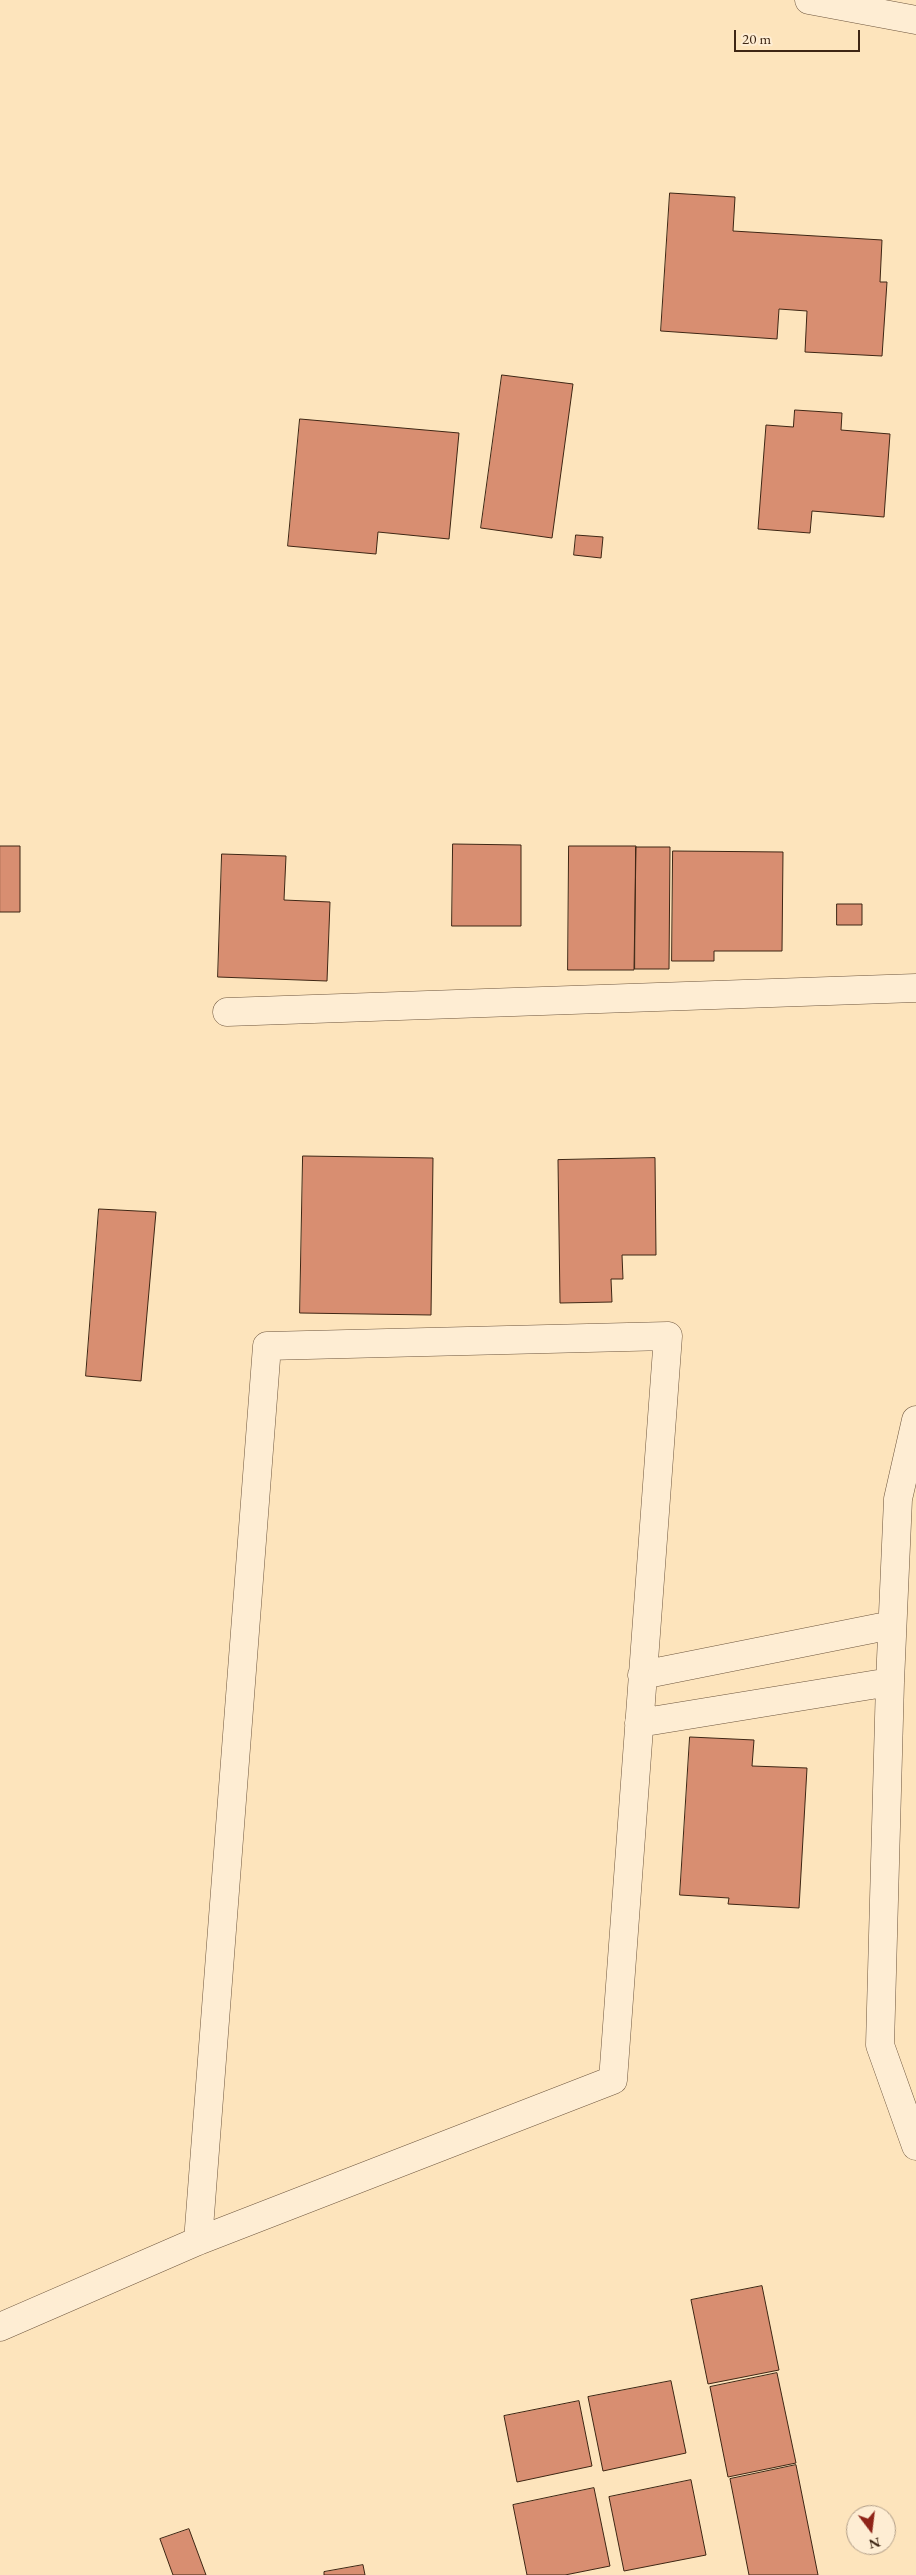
<!DOCTYPE html>
<html>
<head>
<meta charset="utf-8">
<style>
	body { margin:0 }
	#map { position:relative; width:916px; height:2575px; overflow:hidden; background:#fde4bc; font-family:"EB Garamond",serif }
	canvas { display:block }
	.north { position:absolute; left:846px; top:2505px; width:50px; height:50px; box-sizing:border-box; background:#feedd3; border:1px solid #b19d87; border-radius:50%; rotate:165deg; font-size:14px; font-weight:700; line-height:20px; text-align:center; color:#3e2614 }
	.north::after { content:''; display:block; margin:auto; width:18px; height:22px; background:#8f2418; clip-path:polygon(50% 0,100% 100%,50% 72%,0 100%) }
	.scale { position:absolute; left:734px; top:30px; width:126px; height:22px; box-sizing:border-box; border:2px solid #3e2614; border-top:0; padding-left:6px; font-size:15px; line-height:18px; white-space:nowrap; color:#3e2614; -webkit-text-stroke:4px #feedd3; paint-order:stroke }
</style>
</head>
<body>
<div id="map">
<canvas width="916" height="2575"></canvas>
<div class="north">N</div>
<div class="scale">20 m</div>
</div>
<script>
const context = document.querySelector('canvas').getContext('2d');
context.lineJoin = 'round';
function paint(path, color) {
  context.fillStyle = color;
  context.fill(path, 'evenodd');
}
function trace(path, color, width, dash) {
  context.strokeStyle = color;
  context.lineWidth = width;
  context.lineCap = dash ? 'butt' : 'round';
  context.setLineDash(dash || []);
  context.stroke(path);
}
const building = new Path2D(`
	M670,193L735,197L733,231L882,240L880,282H887L882,356L805,352L807,311L779,309L777,339L661,331Z
	M502,375L573,384L552,538L481,528Z
	M795,410L842,413L841,430L890,434L884,517L812,511L810,533L758,529L766,425L793,427Z
	M300,419L459,433L449,539L378,532L376,554L288,546Z
	M576,535L603,537L601,558L574,555Z
	M453,844L521,845V926H452Z
	M0,846H20V912H0Z
	M569,846H636L634,970H568Z
	M636,847H670L669,969H635Z
	M673,851L783,852L782,951H714V961H672Z
	M222,854L286,856L284,900L330,902L327,981L218,977Z
	M837,904H862V925H837Z
	M303,1156L433,1158L431,1315L300,1313Z
	M655,1158L656,1255H622L623,1279H611L612,1302L560,1303L558,1160Z
	M99,1209L156,1212L141,1381L86,1376Z
	M690,1737L754,1740L752,1766L807,1768L799,1908L728,1904L729,1898L680,1895Z
	M762,2286L779,2370L708,2384L691,2300Z
	M777,2373L796,2463L728,2477L710,2387Z
	M671,2381L686,2453L603,2471L588,2397Z
	M579,2401L592,2466L517,2482L504,2416Z
	M796,2465L818,2575H749L730,2479Z
	M691,2480L706,2555L624,2571L609,2497Z
	M594,2488L610,2566L565,2575H527L513,2505Z
	M189,2529L206,2575H173L160,2539Z
	M363,2565L365,2575H324V2572Z`);
paint(building, '#d88e71');
trace(building, '#3e2614', 1);
const minor = new Path2D(`
	M809,0L916,20
	M227,1012L916,988
	M916,1420L898,1499L890,1682L880,2045L916,2146
	M642,1675L892,1625
	M639,1723L890,1682
	M0,2327L198,2241L613,2080L668,1336L267,1346L198,2241`);
trace(minor, '#6e563e', 29);
trace(minor, '#feedd3', 28);
</script>
</body>
</html>
